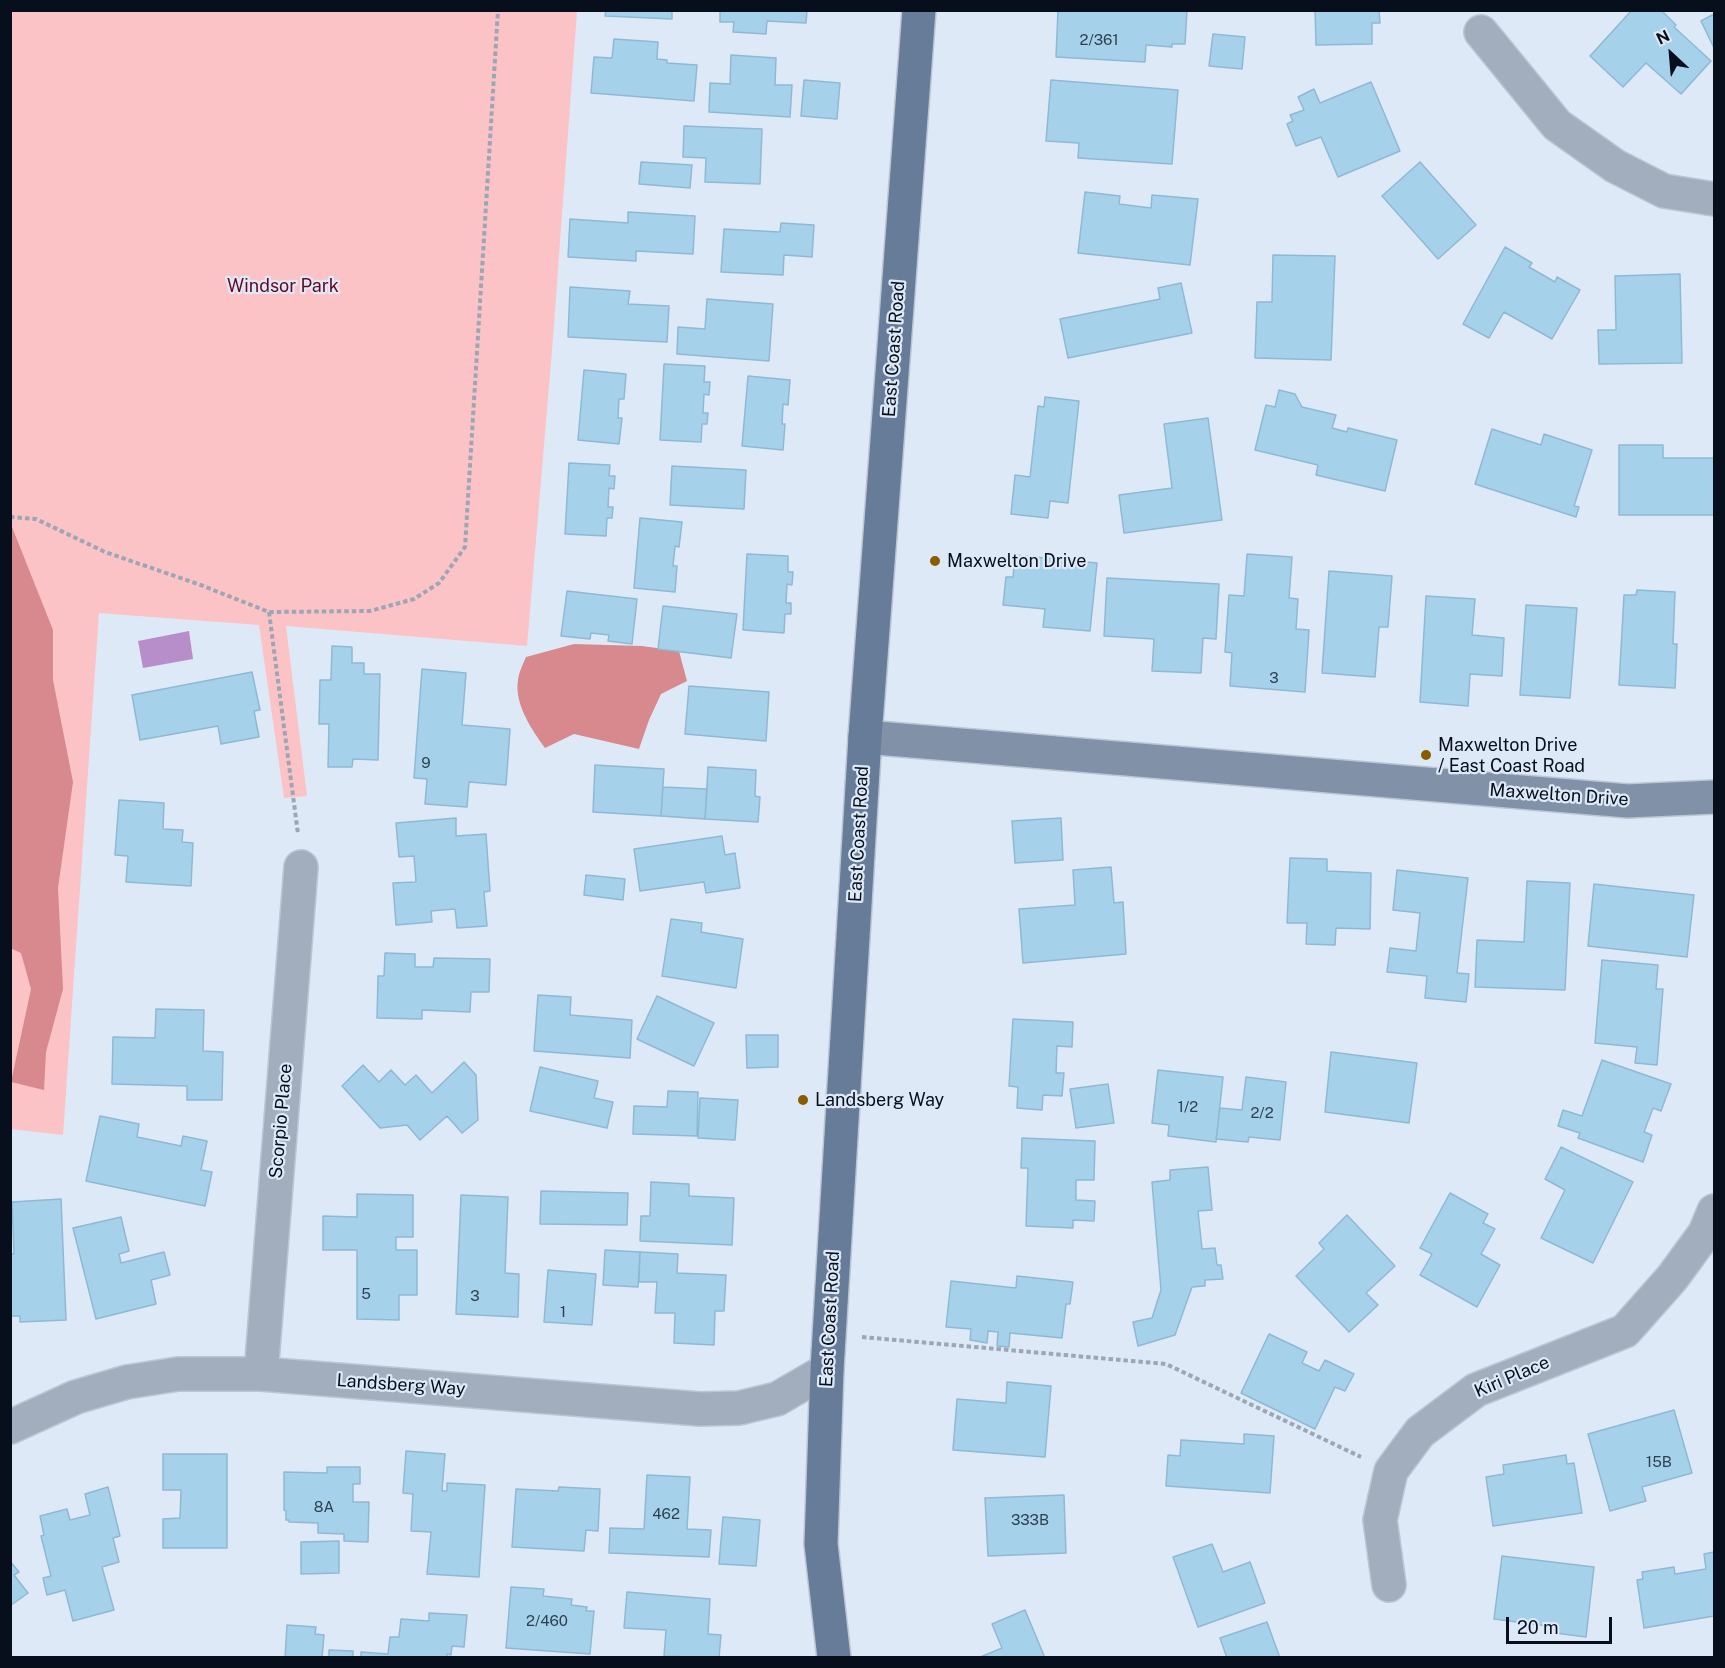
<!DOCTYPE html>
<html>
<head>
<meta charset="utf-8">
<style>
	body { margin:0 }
	#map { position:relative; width:1725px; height:1668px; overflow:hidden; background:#dee9f8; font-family:"Public Sans",sans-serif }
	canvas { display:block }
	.frame { position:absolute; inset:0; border:12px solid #060f1b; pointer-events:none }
	.north { position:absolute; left:1641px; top:24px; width:60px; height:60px; -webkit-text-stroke:4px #dee9f8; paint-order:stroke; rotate:334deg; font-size:16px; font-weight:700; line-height:24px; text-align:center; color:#060f1b }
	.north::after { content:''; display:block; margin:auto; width:21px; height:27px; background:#060f1b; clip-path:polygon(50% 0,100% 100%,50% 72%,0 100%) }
	.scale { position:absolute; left:1506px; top:1617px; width:106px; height:27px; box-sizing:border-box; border:3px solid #060f1b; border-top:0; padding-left:8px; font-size:18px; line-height:21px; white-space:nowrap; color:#060f1b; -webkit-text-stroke:4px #dee9f8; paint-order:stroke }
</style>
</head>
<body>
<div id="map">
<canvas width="1725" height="1668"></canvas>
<div class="frame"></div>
<div class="north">N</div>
<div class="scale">20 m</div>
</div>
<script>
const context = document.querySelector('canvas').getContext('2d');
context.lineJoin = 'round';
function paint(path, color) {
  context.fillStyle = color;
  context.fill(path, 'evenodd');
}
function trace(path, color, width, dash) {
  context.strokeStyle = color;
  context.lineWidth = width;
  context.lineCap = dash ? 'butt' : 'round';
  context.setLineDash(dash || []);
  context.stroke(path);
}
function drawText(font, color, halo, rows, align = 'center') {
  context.font = font + ' "Public Sans",sans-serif';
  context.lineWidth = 4.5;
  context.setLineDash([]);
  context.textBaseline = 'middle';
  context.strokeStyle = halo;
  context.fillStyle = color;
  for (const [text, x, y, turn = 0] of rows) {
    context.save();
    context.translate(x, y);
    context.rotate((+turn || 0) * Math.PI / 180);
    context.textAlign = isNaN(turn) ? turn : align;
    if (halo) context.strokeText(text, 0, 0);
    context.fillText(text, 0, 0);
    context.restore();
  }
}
paint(new Path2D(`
	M10,11H577L552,351L527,646L286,626L307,796L284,798L259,625L99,613L63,1135L10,1129Z`), '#fbc3c6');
paint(new Path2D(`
	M10,522L53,630V680L73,782L58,888L63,989L46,1052L44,1090L11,1082L31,989L21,953L10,948Z
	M574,644L642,646L679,651L687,681L661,694L649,720L639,749L574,734L545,748C532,730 514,704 518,680C519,672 523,664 526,657Z`), '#d7898e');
paint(new Path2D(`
	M189,631L193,659L143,668L138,641Z`), '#b78eca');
const building = new Path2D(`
	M606,10H672V19L605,16Z
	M720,10H807L806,23L767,21L766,34L733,32L734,22H720Z
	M1058,10H1187L1185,44H1172V47L1146,45L1145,62L1056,57Z
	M1315,10H1379L1380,23H1372V44L1316,45Z
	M1632,10H1661L1676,25L1674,27L1711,61L1681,94L1646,63L1623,87L1590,56Z
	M1714,14V48L1701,21Z
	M1213,34L1245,37L1242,69L1209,66Z
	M614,39L658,42L657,59L667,60V63L697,65L694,101L591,93L594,57L612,58Z
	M731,55L776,58L775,85H792L790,117L709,112L710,83L730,84Z
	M804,80L840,83L837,119L801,116Z
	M1051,80L1178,90L1172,164L1078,158L1079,143L1046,141Z
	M1371,82L1400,151L1338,177L1321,137L1296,146L1287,124L1293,121L1290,115L1304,110L1298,97L1314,89L1320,103Z
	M684,126L762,129L760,184L705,182L706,158L683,157Z
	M641,162L692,165L690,188L639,184Z
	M1420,162L1476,225L1438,259L1382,196Z
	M1085,192L1120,196L1119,204L1151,208L1152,195L1198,199L1190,265L1078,253Z
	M628,212L695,216L693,254L636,251V261L568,257L570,219L628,223Z
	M781,223L814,225L812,257L784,255L783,275L721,272L724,229L780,232Z
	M1505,247L1532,263L1529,267L1555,282L1557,277L1580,290L1552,339L1504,312L1489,338L1463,324Z
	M1273,255L1335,256L1331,360L1255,358L1257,302H1272Z
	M1680,274L1682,363L1599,364L1598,330H1616L1615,276Z
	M1181,283L1192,333L1068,358L1060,319L1160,299L1158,288Z
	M570,287L630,291L628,304L669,306L667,342L568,337Z
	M707,299L773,304L769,361L677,354L678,327L705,329Z
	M664,364L705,366L704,382H710L709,395L704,394L703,413H708L707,424H702L701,442L660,440Z
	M584,370L626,374L624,399H619L618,418H622L619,444L578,440Z
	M748,376L790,380L788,405L783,404L782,424H785L783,450L742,446Z
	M1279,390L1295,394L1302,407L1336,415L1332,428L1347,432L1348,428L1397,440L1385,491L1316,475L1318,465L1255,450L1266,405L1275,407Z
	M1045,397L1079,401L1068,503L1050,501L1048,518L1011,514L1015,475L1030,477L1038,406L1044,407Z
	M1208,418L1222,520L1124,533L1119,495L1172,488L1164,424Z
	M1492,429L1541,445L1544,434L1592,450L1574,506L1579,507L1576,517L1475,484Z
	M1619,445H1663V458H1714V515H1619Z
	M569,463L610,465L609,476H615L614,489L609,488L608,507H613L612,518H607L606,536L565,534Z
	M672,466L746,470L744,509L670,505Z
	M640,518L682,522L679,547L675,546L673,566H677L675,592L634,588Z
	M747,554L788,556V572H793L792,585L787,584L786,603H791V614H785L784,633L743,630Z
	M1247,554L1292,557L1289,598L1298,599L1296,629L1309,630L1305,692L1230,686L1232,653L1225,652L1229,595L1244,596Z
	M1015,555L1097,563L1090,631L1043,627L1045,609L1003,605L1006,577H1013Z
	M1329,571L1392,576L1388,627H1379L1375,677L1322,673Z
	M1107,578L1219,584L1216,639L1203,638L1201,673L1152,671L1154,639L1104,636Z
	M1637,590L1675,592L1673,644H1677L1675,688L1619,685L1624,595H1636Z
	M567,591L637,599L632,644L608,641L609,635L591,633L590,639L561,636Z
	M1426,596L1475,599L1472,635L1504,638L1502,676L1470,674L1468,706L1420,702Z
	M1526,605L1577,608L1570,698L1520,695Z
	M663,606L737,614L731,658L658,649Z
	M332,646L352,647V663H364V674H380L378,760L353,759L352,767H328L329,724H319L320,680H331Z
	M422,669L466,673L462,725L510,729L506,785L469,782L467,807L425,804L427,779L414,778Z
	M252,672L260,710L254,711L259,737L221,744L218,726L140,740L132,695Z
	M689,686L769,692L766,741L685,734Z
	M595,765L664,769L661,816L593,812Z
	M708,767L756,770L755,796L760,797L758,822L705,819Z
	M663,787L707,789L705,819L661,816Z
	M119,800L164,803L163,829L183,830L182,842L193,843L191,886L126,882L128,856L115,855Z
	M456,818V836L486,834L490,891L484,892L487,926L457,928L455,909L431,911L432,922L396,925L393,883L416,882L414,856L399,857L396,823Z
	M1061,818L1063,860L1015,863L1012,821Z
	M722,836L725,855L735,853L740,888L706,893L704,882L640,891L634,849Z
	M1290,858L1327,859V871L1371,873L1370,929L1336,928L1335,945L1306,944L1307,923H1287Z
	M1111,867L1114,903L1123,902L1126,954L1023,963L1019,909L1075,905L1073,870Z
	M1397,870L1468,878L1457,973L1469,974L1466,1002L1425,998L1427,976L1387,972L1390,948L1416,951L1420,913L1393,910Z
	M586,875L625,879L623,900L584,895Z
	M1527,881L1570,883L1565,990L1475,987L1477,940L1524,942Z
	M1594,884L1694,895L1687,957L1588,946Z
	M671,919L702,923L701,932L743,939L736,988L662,976Z
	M385,953L415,954V967H433L434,958L490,959L489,992H471L470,1012L422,1010V1019L377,1018L378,976H384Z
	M1602,960L1658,965L1656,989H1663L1657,1065L1635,1063L1637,1047L1595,1043Z
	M538,995L571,997L570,1015L632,1020L630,1058L534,1051Z
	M657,996L714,1023L694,1066L637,1039Z
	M156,1009L204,1010L203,1051L223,1052L222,1100H187V1086L112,1084L113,1037L155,1038Z
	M1013,1019L1073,1022L1072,1047L1057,1046L1056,1073H1064L1062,1096L1043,1095L1042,1110L1017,1108L1018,1087L1009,1086Z
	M746,1035H778V1067L747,1068Z
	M1331,1052L1417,1063L1409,1123L1325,1112Z
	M1602,1060L1671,1084L1661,1111L1653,1108L1644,1132L1652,1135L1643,1162L1578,1138L1580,1133L1558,1126L1563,1110L1582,1116Z
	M464,1062L476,1075L478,1120L462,1133L447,1116L420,1140L407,1125L380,1128L342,1086L363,1065L379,1082L391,1070L405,1085L416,1075L432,1093Z
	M540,1067L598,1081L594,1098L613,1102L607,1128L530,1111Z
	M1158,1070L1223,1077L1216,1142L1168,1136L1169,1125L1152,1123Z
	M1246,1077L1286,1082L1280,1140L1249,1137L1248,1142L1216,1139L1220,1108L1242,1110Z
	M1108,1084L1114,1123L1076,1128L1070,1089Z
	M668,1091L698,1092L697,1136L633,1134L634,1106L667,1107Z
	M700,1098L738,1100L735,1140L698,1138Z
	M100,1116L139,1124L137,1137L181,1146L183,1136L207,1141L201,1170L212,1172L205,1206L86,1181Z
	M1022,1138L1095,1141L1094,1180H1076V1200L1095,1201L1094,1221L1073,1220V1228L1026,1226L1028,1168H1021Z
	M1561,1147L1633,1182L1593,1263L1541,1238L1565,1190L1545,1179Z
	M1208,1167L1212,1210L1198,1211L1202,1249L1215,1248L1217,1265H1221L1223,1279L1205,1280V1286L1192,1287L1175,1335L1138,1346L1133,1322L1152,1318L1161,1290L1152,1182L1170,1180V1170Z
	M651,1182L689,1184V1196L734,1198L732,1245L640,1241L641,1216H650Z
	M541,1191L628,1193L627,1225L540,1224Z
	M1450,1193L1488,1214L1483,1223L1495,1229L1481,1254L1500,1265L1477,1307L1420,1275L1432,1254L1420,1248Z
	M357,1194L413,1195V1237H396V1250H417V1295H399V1320L357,1319V1250H323V1216L357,1217Z
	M461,1195L508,1197L505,1273L519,1274L518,1317L456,1314Z
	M61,1199L66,1320L20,1322V1316H10V1254H14L12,1202Z
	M1347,1215L1395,1266L1366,1293L1378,1305L1349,1332L1296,1276L1324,1249L1319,1243Z
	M121,1217L129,1251L119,1254L121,1263L164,1252L170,1275L151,1280L156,1304L96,1319L73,1228Z
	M605,1250L640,1252L638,1287L603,1285Z
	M640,1252L678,1254L677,1273L726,1275L724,1311H715L714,1345L674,1343L675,1313H655L657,1282H639Z
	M548,1270L596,1274L592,1325L544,1322Z
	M1017,1276L1073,1282L1070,1304H1066L1062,1338L1010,1333L1009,1347L997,1346L998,1332L988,1331L987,1343L970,1340L971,1329L946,1327L951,1281L1016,1288Z
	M1269,1334L1307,1352L1302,1363L1319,1371L1325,1360L1354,1374L1345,1391L1335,1387L1315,1429L1241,1393Z
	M1007,1382L1051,1386L1045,1457L953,1450L957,1399L1006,1403Z
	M1674,1410L1692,1473L1642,1487L1646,1501L1610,1511L1588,1434Z
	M1244,1434L1274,1436L1270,1493L1166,1486L1168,1455L1180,1456L1181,1440L1244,1444Z
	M406,1451L445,1454L442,1491H447V1483L485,1485L479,1577L427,1574L431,1532L411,1531L413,1494L403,1493Z
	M163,1454H227V1548H163V1519L180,1518L181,1490H163Z
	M1566,1455L1567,1464L1574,1463L1582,1513L1493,1526L1486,1477L1504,1474L1503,1465Z
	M327,1467H360V1484H353V1502H369L368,1542L344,1541V1534L318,1533V1523L289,1522V1520H286V1511L284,1510V1472L327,1473Z
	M647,1475L690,1477L687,1529L711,1530L709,1557L609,1553L610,1528L644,1529Z
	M108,1487L120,1536L113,1538L119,1562L102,1567L114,1610L73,1621L65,1590L47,1595L43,1578L51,1576L41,1536L44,1535L40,1516L67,1509L70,1520L90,1515L85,1494Z
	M559,1487L600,1489L598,1531L586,1530L584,1551L512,1547L516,1489L558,1491Z
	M1064,1495L1066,1553L988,1556L985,1498Z
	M723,1517L760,1520L756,1566L719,1564Z
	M339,1541V1573L301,1574V1542Z
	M1212,1544L1223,1572L1250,1562L1265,1603L1198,1627L1173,1557Z
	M1714,1552V1616L1644,1628L1637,1580L1643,1579L1642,1572L1674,1567L1675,1574L1706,1569L1704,1554Z
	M1502,1556L1594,1567L1586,1637L1555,1633V1627L1494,1619Z
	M10,1561L19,1572L14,1575L28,1593L10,1606Z
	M511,1587L544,1589L543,1596L572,1599L571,1605L587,1607L586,1611H594L590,1654L506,1648Z
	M627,1592L710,1599L708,1634L721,1635L719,1658L664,1656L666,1630L624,1628Z
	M1025,1610L1045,1658H978L1002,1648L992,1624Z
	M429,1613L467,1615L464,1647L452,1646L451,1655L447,1654V1658H361V1652L388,1654L390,1637H399L401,1619L429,1621Z
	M1267,1622L1280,1658H1227L1220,1638Z
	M287,1625L316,1627L315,1634L324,1635L322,1658H285Z
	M329,1650L353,1651V1658H329Z`);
paint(building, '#a6d1eb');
trace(building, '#8fb9d3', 1.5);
const street = new Path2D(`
	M1481,32L1557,125L1615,166L1664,191L1714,199
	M261,1374L301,867
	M10,1427L76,1397L127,1382L178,1374H261L700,1409L739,1408L777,1399L827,1370
	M1389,1585L1380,1520L1391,1471L1420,1432L1476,1390L1625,1331L1672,1278L1705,1233L1714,1211`);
const secondary = new Path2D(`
	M865,737L1628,801L1714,797`);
const primary = new Path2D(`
	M834,1658L821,1544L827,1370L865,737L919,10`);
trace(street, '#bbc6d5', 36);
trace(secondary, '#bbc6d5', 36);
trace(primary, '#bbc6d5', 36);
trace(new Path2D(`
	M10,517L36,519L105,552L198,584L269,612L370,611L414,599L439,583L465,547L498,10
	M269,612L298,834
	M862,1337L1166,1364L1361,1457`), '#9ca6b4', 4, [4.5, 3]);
trace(street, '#a2aebd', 33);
trace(secondary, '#8091a8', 33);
trace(primary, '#677c98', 33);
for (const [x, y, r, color] of [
	[935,561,6,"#8a5c00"],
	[1426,755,6,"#8a5c00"],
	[803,1100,6,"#8a5c00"]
]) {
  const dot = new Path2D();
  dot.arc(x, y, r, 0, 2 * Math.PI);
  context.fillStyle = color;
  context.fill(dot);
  trace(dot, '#dee9f8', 2);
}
drawText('15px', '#2e404f', null, [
	["2/361",1099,40],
	["3",1274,678],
	["9",426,763],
	["1/2",1188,1107],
	["2/2",1262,1113],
	["5",366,1294],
	["3",475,1296],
	["1",563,1312],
	["15B",1659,1462],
	["8A",324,1507],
	["462",666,1514],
	["333B",1030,1520],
	["2/460",547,1621]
]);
drawText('18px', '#67061f', '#dee9f8', [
	["Windsor Park",283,286]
]);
drawText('18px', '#060f1b', '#dee9f8', [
	["East Coast Road",894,349,-86],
	["Maxwelton Drive",1559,795,4],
	["East Coast Road",859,834,-87],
	["Scorpio Place",281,1121,-85],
	["East Coast Road",830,1319,-87],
	["Kiri Place",1512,1377,-23],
	["Landsberg Way",401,1385,4]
]);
drawText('18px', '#060f1b', '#dee9f8', [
	["Maxwelton Drive",947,561],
	["Maxwelton Drive",1438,745],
	["/ East Coast Road",1438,766],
	["Landsberg Way",815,1100]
], 'left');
</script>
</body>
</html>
